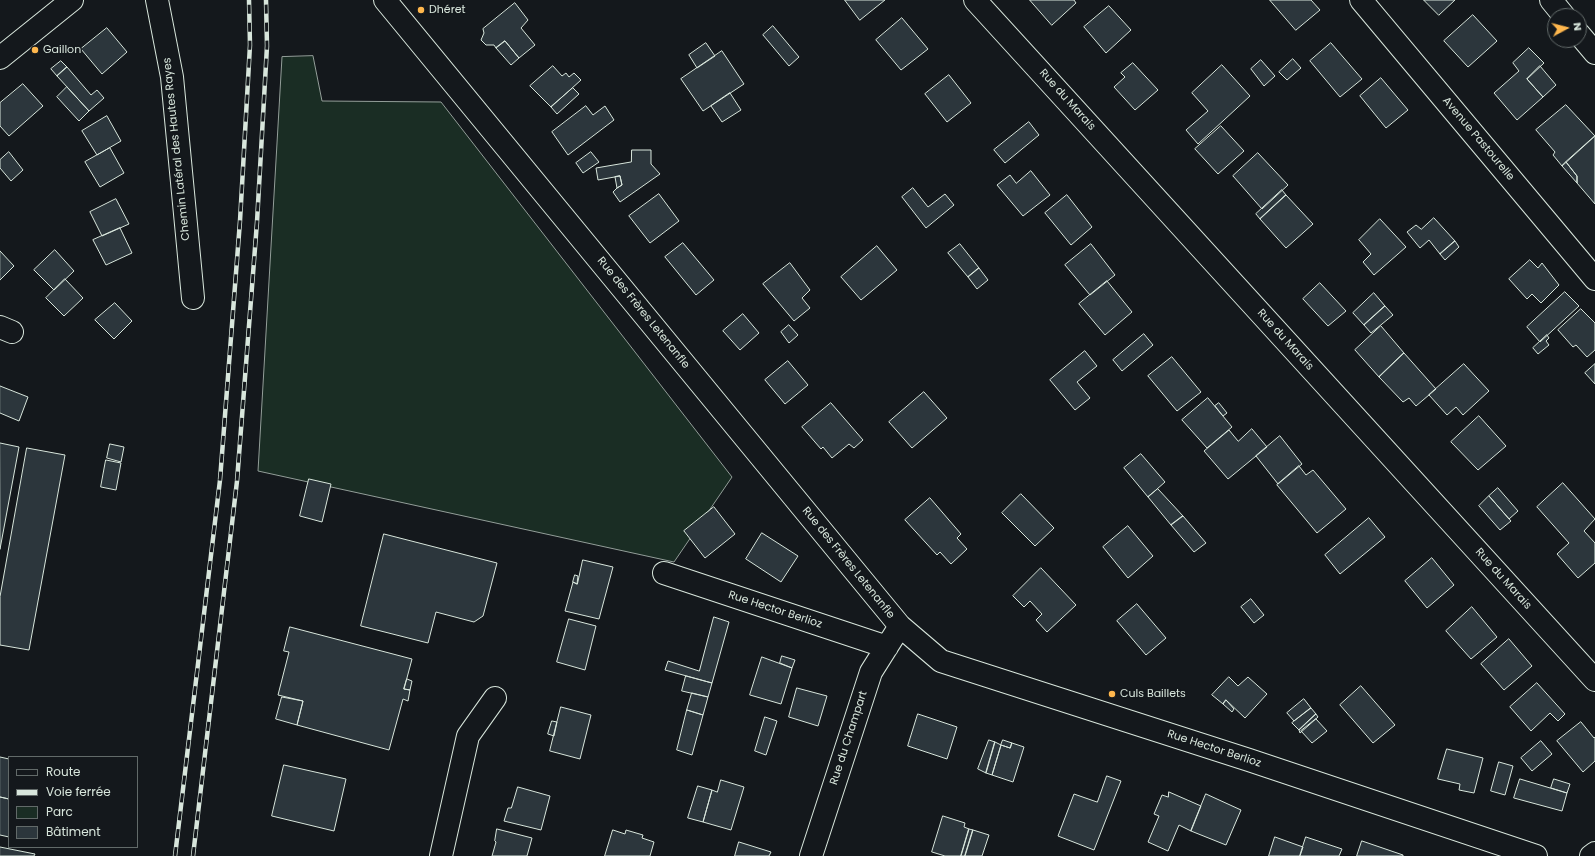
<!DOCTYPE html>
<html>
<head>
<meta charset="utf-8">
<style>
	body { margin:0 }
	#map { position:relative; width:1595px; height:856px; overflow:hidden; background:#14181c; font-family:Poppins,sans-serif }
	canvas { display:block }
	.legend { position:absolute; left:8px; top:756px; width:130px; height:92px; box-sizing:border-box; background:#14181c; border:1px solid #626a69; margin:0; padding:5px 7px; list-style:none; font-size:12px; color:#d8e6dc }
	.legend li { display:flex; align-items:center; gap:8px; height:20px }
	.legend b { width:20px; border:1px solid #626a69 }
	.north { position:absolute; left:1547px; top:8px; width:40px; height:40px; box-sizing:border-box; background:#14181c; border:1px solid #626a69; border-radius:50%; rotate:83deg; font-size:11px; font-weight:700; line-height:16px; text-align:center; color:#d8e6dc }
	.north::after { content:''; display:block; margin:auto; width:14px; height:18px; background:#ffb74d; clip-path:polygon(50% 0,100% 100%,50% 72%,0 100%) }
</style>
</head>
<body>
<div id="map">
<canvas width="1595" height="856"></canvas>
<ul class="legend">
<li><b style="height:5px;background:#14181c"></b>Route</li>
<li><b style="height:5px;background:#d8e6dc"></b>Voie ferrée</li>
<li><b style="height:11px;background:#1a2d24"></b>Parc</li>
<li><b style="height:11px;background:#2c363c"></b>Bâtiment</li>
</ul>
<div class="north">N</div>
</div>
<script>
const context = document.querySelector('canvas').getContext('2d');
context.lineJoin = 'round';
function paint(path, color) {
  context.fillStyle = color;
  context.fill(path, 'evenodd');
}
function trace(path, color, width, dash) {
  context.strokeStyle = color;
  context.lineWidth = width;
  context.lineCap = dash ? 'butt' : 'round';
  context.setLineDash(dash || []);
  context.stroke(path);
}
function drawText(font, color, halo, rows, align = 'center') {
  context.font = font + ' Poppins,sans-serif';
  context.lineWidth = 3;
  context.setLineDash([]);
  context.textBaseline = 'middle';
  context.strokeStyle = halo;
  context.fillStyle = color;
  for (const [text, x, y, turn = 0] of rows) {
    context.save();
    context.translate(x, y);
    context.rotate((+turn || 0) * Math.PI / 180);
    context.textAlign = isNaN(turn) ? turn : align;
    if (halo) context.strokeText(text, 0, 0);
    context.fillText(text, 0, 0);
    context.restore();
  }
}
const green = new Path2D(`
	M313,56L322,101L441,102L732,477L674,562L258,471L282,57Z`);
paint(green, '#1a2d24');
trace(green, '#939e99', 1);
const building = new Path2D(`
	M845,0H885L860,20Z
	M1030,0H1074L1076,3L1052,25Z
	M1270,0H1311L1320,10L1296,30Z
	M1424,0H1455L1439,15Z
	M515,3L528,20L521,28L535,45L519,58L505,41L496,48L494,45H486L481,40L484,33L483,29Z
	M1109,6L1131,30L1106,53L1084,27Z
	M1473,15L1497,41L1468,67L1444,41Z
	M902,18L928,49L901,70L876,40Z
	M773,26L799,57L789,66L763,35Z
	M107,28L127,52L102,74L81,49Z
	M505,41L519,58L511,65L496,48Z
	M706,43L715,56L697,68L689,55Z
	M1331,43L1362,79L1340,97L1310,61Z
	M1529,48L1544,63L1527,79L1543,97L1517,120L1494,93L1519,71L1513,63Z
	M722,51L744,84L703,111L681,79Z
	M1293,59L1301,68L1287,80L1279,72Z
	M1261,60L1275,76L1264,86L1251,69Z
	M61,61L67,67L57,76L51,69Z
	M1133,63L1158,90L1135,110L1114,87L1125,77L1121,73Z
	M1222,65L1250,96L1198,144L1186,130L1208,111L1192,93Z
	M553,66L562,76L566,73L569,77L574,73L581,80L551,107L530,86Z
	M1540,66L1556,85L1543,97L1527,79Z
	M67,67L91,95L97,90L104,98L89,111L57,76Z
	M949,75L971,103L947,122L925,94Z
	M1381,78L1408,110L1386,128L1360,96Z
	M23,84L43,106L9,136L0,126V103Z
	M67,87L89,111L79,121L57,97Z
	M573,88L579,94L557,114L551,107Z
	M730,93L741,110L722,122L711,106Z
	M1566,105L1595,136L1562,166L1553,155L1555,152L1536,130Z
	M586,106L593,115L605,106L614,120L568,155L552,132Z
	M107,116L121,141L97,155L82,131Z
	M1029,122L1039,135L1005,163L994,150Z
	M1221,126L1244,151L1218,174L1195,149Z
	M1595,136V204L1577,183V176L1566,162Z
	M110,148L124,173L100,187L85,162Z
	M632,150H651V164L660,174L620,202L613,192L617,188L622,185L620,176L598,180L596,168L631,162Z
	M9,152L23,170L11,181L0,168V160Z
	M591,152L599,162L583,173L576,163Z
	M1258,153L1288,185L1262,209L1233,176Z
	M1566,162L1577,176V183L1562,166Z
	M1031,171L1050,195L1023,216L997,185L1010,175L1016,183Z
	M620,176L622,185L617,188L615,177Z
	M913,188L928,207L945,194L954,205L926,228L902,197Z
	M1282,190L1286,195L1260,219L1256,214Z
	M659,194L679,221L650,243L629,216Z
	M1067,195L1092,227L1071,245L1045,213Z
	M1286,195L1313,224L1286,248L1260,219Z
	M116,199L129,224L102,236L90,212Z
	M1434,218L1455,241L1440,254L1429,240L1420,248L1407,232L1416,225L1421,229Z
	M1380,219L1406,247L1374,275L1363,262L1371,254L1359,240Z
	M120,228L132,253L106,265L93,240Z
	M1455,241L1459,247L1445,260L1440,254Z
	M683,243L714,280L696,295L665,257Z
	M960,244L979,268L968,277L948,253Z
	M1091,244L1115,275L1090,295L1065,265Z
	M877,246L897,270L861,300L841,277Z
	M55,250L74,271L54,290L34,270Z
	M0,251L14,266L0,280Z
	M1530,260L1538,268L1542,263L1559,285L1541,303L1532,294L1527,299L1509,279Z
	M790,263L810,290L802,298L810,308L794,321L763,284Z
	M979,268L988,280L977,289L968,277Z
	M65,279L83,298L64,316L46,298Z
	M1107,281L1132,312L1105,335L1079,304Z
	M1320,283L1346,311L1328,326L1303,299Z
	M1565,292L1579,306L1540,342L1527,327Z
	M1374,293L1385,306L1364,325L1353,313Z
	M115,303L132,321L114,339L95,320Z
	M1385,306L1393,315L1371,333L1364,325Z
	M1581,309L1595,323V350L1587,357L1576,345L1573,347L1558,330Z
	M743,314L759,333L740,350L723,331Z
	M789,325L798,335L789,343L781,332Z
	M1381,326L1404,353L1379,377L1355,350Z
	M1144,334L1153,345L1122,371L1113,360Z
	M1547,335L1549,338L1546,341L1549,345L1538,354L1533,348Z
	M1085,351L1097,366L1077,382L1090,398L1075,410L1050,380Z
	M1404,353L1436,389L1416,406L1409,398L1403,402L1379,377Z
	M1172,357L1201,392L1177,411L1148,376Z
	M788,361L808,385L785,404L765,380Z
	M1464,364L1489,391L1463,415L1456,407L1447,415L1429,395Z
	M1595,364V384L1585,373Z
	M0,386L28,397L19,421L0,413Z
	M924,392L947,418L912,448L889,422Z
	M1208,398L1232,427L1207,448L1182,420Z
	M831,403L863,440L854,448L849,444L832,458L823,447L821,449L802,427Z
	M1219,403L1227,413L1223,416L1215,406Z
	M1479,416L1506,446L1478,470L1451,442Z
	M1252,429L1267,447L1228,479L1204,451L1229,430L1238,441Z
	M1280,436L1302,464L1278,484L1256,456Z
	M0,443L19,447L0,549Z
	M110,444L124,447L121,462L107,458Z
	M27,448L65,455L29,650L0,645V597Z
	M1141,454L1165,482L1148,497L1124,468Z
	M106,460L121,463L116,490L101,487Z
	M1299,466L1306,475L1313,470L1346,509L1317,533L1277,485Z
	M309,479L331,484L322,522L300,516Z
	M1563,483L1595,519L1584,531L1595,543V563L1578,578L1557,554L1569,543L1537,507Z
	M1498,488L1518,511L1509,519L1489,496Z
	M1158,489L1183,516L1171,525L1148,497Z
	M1021,494L1054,528L1035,546L1002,513Z
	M1489,496L1511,521L1500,530L1479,506Z
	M930,498L961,534L957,538L967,549L951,564L940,552L937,555L905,520Z
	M714,507L735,534L705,558L684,531Z
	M1183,516L1206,543L1194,552L1171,525Z
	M1369,518L1385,537L1340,574L1325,555Z
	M1128,526L1153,556L1128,578L1103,547Z
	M762,533L798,556L781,582L746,559Z
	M384,534L497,563L483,616L474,622L436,612L428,643L361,626Z
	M1432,558L1454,585L1427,608L1405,581Z
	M583,560L613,567L599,619L565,611L573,582L577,584Z
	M1041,568L1076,605L1047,632L1036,620L1042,614L1030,601L1024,607L1013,596Z
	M575,575L578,576L577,584L573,582Z
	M1251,599L1264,615L1254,623L1241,607Z
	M1137,604L1166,638L1146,655L1117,621Z
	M1472,607L1497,637L1471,659L1446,631Z
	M714,617L729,622L712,683L665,670L668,661L699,671Z
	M569,619L596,626L585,670L557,662Z
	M290,627L412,659L404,689L410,690L408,701L403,699L389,750L297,725L303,701L278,695L289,652L284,651Z
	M1509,639L1532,666L1504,690L1481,664Z
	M782,656L795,660L792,668L780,663Z
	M762,657L792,668L781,704L750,695Z
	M686,676L712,683L708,697L682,691Z
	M1229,677L1238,686L1248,677L1267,694L1245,718L1226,700L1223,704L1212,695Z
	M407,679L412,681L410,690L404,689Z
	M1537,683L1565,714L1558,721L1550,713L1531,731L1510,707Z
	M1361,686L1395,725L1373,743L1340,705Z
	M797,688L827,696L818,726L789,717Z
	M692,693L708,697L703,715L687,710Z
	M282,697L303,701L297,725L276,719Z
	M1304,699L1311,708L1294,721L1287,713Z
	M1226,700L1234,709L1232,712L1223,704Z
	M561,707L591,715L580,759L550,751Z
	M1311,708L1316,714L1299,730L1292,723Z
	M687,710L703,715L692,755L677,750Z
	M918,714L957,727L947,759L908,746Z
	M1316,714L1318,717L1300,733L1299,730Z
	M765,717L777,721L766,755L755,751Z
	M1316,719L1327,731L1312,743L1301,731Z
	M552,721L557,722L554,736L548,734Z
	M1581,722L1594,738L1595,737V761L1583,772L1557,741Z
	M989,740L995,742L986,773L978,769Z
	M1003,740L1012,743L1010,748L1001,745Z
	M1541,741L1552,754L1532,771L1521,758Z
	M995,742L1001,745L992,775L986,773Z
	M1012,743L1024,747L1013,782L992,775L1001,745L1010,748Z
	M1447,749L1483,758L1474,793L1459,790L1460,784L1438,779Z
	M0,757L9,759V799L0,797Z
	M1499,762L1513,766L1505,795L1491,791Z
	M284,765L346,779L334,831L272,816Z
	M1107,776L1121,781L1094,850L1058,836L1074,794L1097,802Z
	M1520,779L1567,793L1562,811L1514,798Z
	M1554,779L1570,784L1567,793L1551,788Z
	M721,780L744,787L731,830L703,822L712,790L717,792Z
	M698,786L712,790L703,822L688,818Z
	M518,787L550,796L541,830L504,821L508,808H511Z
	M1169,792L1201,806L1191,831L1179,825L1168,851L1148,842L1159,816L1154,814L1162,795L1168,797Z
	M1206,794L1241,810L1226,845L1191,831Z
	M0,797L9,799V837L0,835Z
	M943,816L965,823L964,827L969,829L961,856H945L932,852Z
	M497,829L532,838L527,856H492L496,842L495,841Z
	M969,829L973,830L965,856H961Z
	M613,830L625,834L626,830L643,835L642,838L654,842L650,856H605Z
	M973,830L989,835L982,856H965Z
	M1275,837L1303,847L1300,856H1269Z
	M1306,837L1342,849L1339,856H1300Z
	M1362,841L1403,855V856H1357Z
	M739,842L771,852L769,856H735Z
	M0,847L35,854L34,856H0Z`);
paint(building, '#2c363c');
trace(building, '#d8e6dc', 1);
const street = new Path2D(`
	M157,0L172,77L193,298
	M385,0L900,626L941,661L1249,760L1536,856
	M975,0L1595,680
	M1361,0L1595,279
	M1551,0L1564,16
	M1579,34L1595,53
	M0,58L72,0
	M0,327L12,332
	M664,573L887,647
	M441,856L468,736L495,698
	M811,856L871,672L900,626
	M1591,856L1595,853`);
trace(street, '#d8e6dc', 24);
trace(street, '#14181c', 22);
const rail = new Path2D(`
	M175,856L220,480L240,221L250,45L249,0
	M193,856L237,481L257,222L267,46L266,0`);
trace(rail, '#d8e6dc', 4.5);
trace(rail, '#14181c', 3, [9]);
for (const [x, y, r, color] of [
	[421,10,4,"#ffb74d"],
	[35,50,4,"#ffb74d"],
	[1112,694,4,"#ffb74d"]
]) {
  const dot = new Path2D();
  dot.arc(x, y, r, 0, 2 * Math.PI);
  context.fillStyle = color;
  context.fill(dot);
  trace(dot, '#14181c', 1.5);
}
drawText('11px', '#d8e6dc', '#14181c', [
	["Dhéret",429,10],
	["Gaillon",43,50],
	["Culs Baillets",1120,694]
], 'left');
drawText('11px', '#d8e6dc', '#14181c', [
	["Rue du Marais",1067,100,48],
	["Avenue Pastourelle",1478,139,50],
	["Chemin Latéral des Hautes Rayes",177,149,-96],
	["Rue des Frères Letenanfle",643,313,51],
	["Rue du Marais",1285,340,48],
	["Rue des Frères Letenanfle",848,563,51],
	["Rue du Marais",1503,579,48],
	["Rue Hector Berlioz",775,610,18],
	["Rue du Champart",849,738,-72],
	["Rue Hector Berlioz",1214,749,18]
]);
</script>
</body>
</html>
